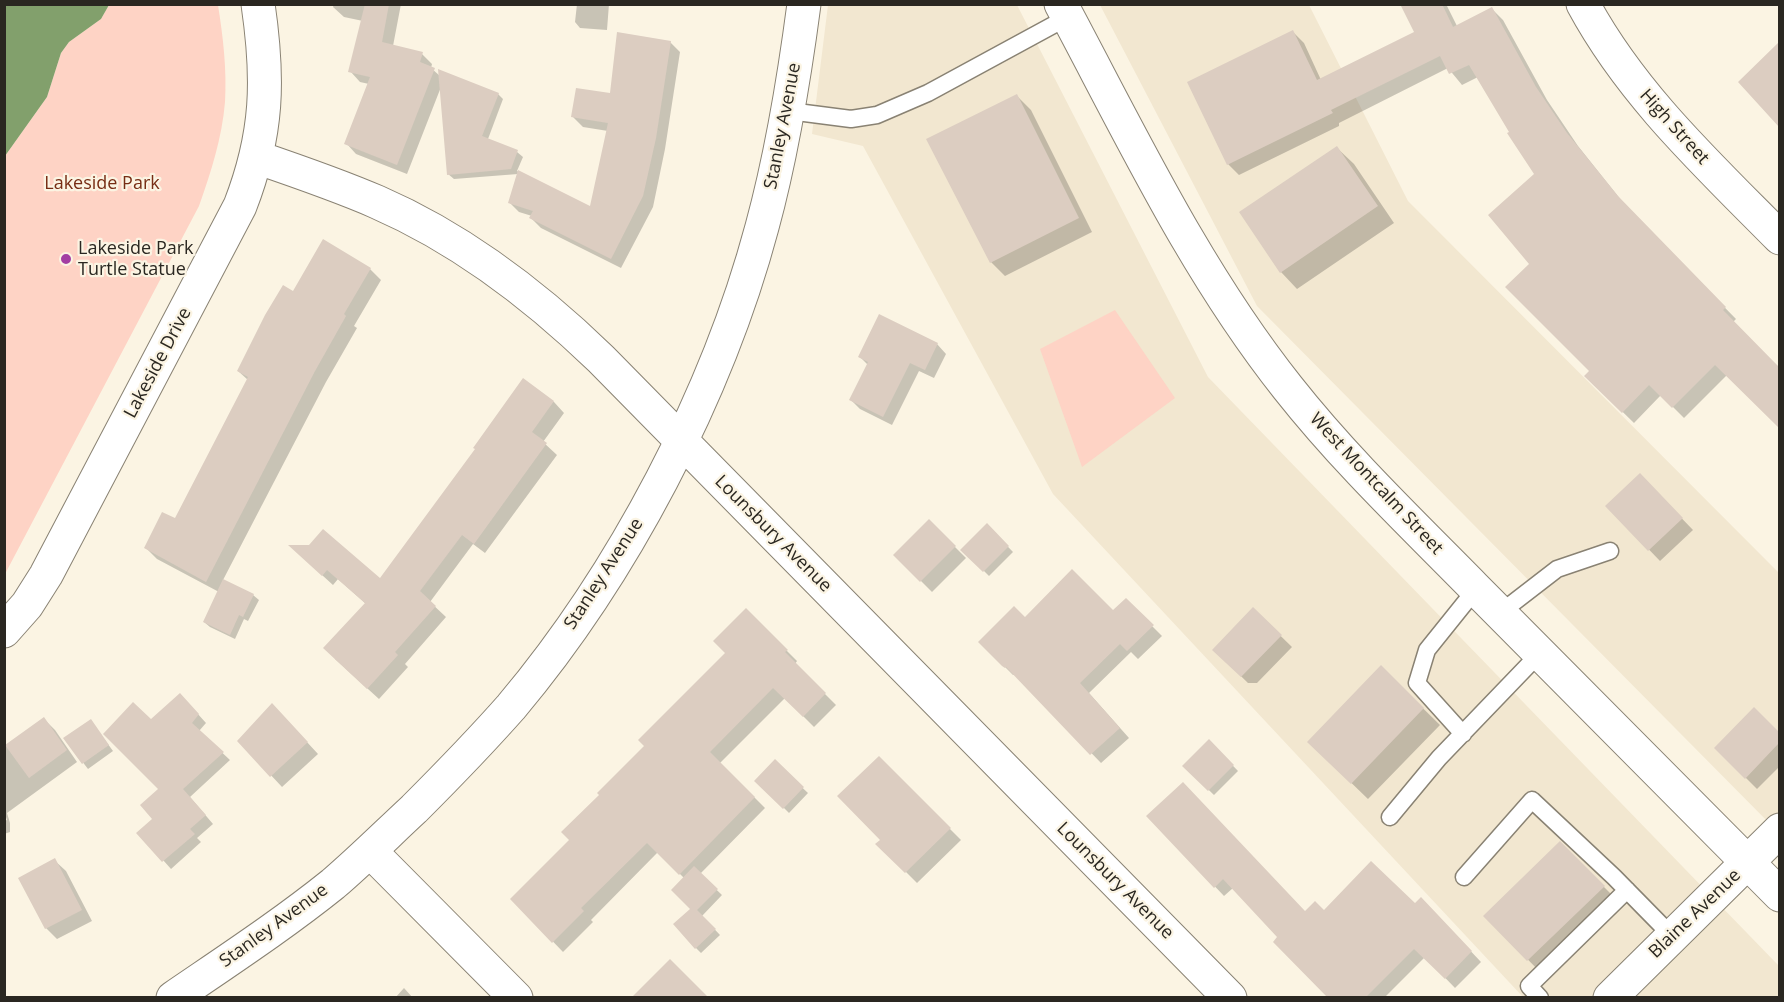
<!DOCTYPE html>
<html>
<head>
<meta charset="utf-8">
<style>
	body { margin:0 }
	#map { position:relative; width:1784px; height:1002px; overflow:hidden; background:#fbf4e3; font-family:"Open Sans",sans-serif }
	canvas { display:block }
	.frame { position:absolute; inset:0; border:6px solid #2a2721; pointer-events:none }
</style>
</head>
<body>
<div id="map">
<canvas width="1784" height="1002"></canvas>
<div class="frame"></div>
</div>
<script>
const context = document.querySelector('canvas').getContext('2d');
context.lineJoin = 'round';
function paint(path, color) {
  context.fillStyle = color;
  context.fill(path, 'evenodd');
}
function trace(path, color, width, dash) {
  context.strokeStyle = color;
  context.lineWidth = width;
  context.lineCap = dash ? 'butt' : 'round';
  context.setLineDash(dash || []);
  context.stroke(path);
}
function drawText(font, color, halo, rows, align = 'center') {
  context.font = font + ' "Open Sans",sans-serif';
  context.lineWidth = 4.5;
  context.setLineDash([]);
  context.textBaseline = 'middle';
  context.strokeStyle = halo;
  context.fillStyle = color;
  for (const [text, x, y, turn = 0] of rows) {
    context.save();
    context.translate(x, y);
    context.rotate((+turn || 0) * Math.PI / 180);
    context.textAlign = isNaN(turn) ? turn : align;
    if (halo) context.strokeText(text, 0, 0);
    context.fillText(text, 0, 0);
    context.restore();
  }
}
paint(new Path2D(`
	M828,5H1017L1208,377L1779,966V997H1523L1053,494L863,146L812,134Z
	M1100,5H1309L1408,201L1779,573V833L1257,306Z`), '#f2e7d0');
paint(new Path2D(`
	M109,5H218C223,37 227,69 225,102C222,138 211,172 199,206L5,574V156L47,97L61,53L69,42L101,19Z
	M1115,310L1175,398L1082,467L1040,349Z`), '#fed3c5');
paint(new Path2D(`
	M5,4L109,5L101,19L69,42L61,53L47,97L5,156Z`), '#82a06c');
paint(new Path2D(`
	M334,4H401L393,46L422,54L432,64L431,68L440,76L498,94L503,99L488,139L517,152L523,157L517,171L591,209L608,131L583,127L573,117L612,95L670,42L680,52L665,149L653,207L621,268L541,228L531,218L532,216L519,212L509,202L518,174L454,179L448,174L441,87L407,174L356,154L346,143L369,84L360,82L350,71L363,21L344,17L333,7Z
	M577,4H609L607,30L580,28L575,22Z
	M1402,4H1446L1457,26L1492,9L1503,20L1547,100L1578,146L1629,210L1736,319L1733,322L1780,369V427L1727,375L1684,418L1661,395L1634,423L1586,376L1591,371L1531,264L1536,174L1478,77L1462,85L1448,68L1339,123V126L1239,175L1228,164L1292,31L1304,43L1321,80L1416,33Z
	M1771,52L1780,61V126L1740,82Z
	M1017,96L1031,110L1092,232L1005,276L991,262Z
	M1337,148L1354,164L1394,223L1297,289L1281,272Z
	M370,269L381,280L354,326L357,328L326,382L223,580L253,595L259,600L248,621L244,619L235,639L210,627L204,622L219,592L157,559L146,548L176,520L248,380L238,371L293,293Z
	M937,344L946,354L934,378L919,371L892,425L860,409L851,400L868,365L860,357Z
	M523,380L554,402L564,413L543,442L557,455L485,553L473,544L430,602L446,617L405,664L408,667L379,699L335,659L366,604L338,579L333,585L312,566L380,580L477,449Z
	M1640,475L1693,530L1660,561L1607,506Z
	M929,521L966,558L932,592L895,555Z
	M987,525L1013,552L989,576L963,550Z
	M1126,600L1162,636L1138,659L1131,652L1089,693L1129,738L1101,763L1016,675H1013L980,642L1025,619L1113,612Z
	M1253,609L1292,647L1257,683H1248L1214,650Z
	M746,610L797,661L795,664L836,705L814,727L785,698L720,763L765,808L700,874L722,895L702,916L720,935L701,953L696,948L692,909L684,878L658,852L591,920L593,922L563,952L512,899L572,840L646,746L727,653Z
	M1381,667L1440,725L1368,799L1309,742Z
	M188,703L206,723L199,731L230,760L190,797L213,824L197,838L201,842L171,869L139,833L154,819L160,789L151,721Z
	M1754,709L1780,734V766L1757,789L1716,748Z
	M283,716L318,754L282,787L239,741Z
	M44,719L55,730L77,762L7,813L10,823V832L4,834V821L7,820L6,817L4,818V747Z
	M91,721L113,751L88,769L65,739Z
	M1209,741L1238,771L1214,795L1184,766Z
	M879,758L961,840L917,883L878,844L882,840Z
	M775,762L808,793L789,813L757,781Z
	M1148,816L1305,913L1415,905L1431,909L1481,962L1455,988L1425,957L1384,998H1330L1279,937L1233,888L1224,896Z
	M1560,843L1620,903L1545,977L1485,916Z
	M54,860L66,871L92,921L57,939L46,928Z
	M404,988L413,998H395Z`), '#0003');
paint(new Path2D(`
	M365,4H389L382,42L423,52L420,62L435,68L397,165L344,144L370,77L348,72Z
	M1400,4H1442L1453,27L1492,7L1536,87L1567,133L1618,196L1726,307L1723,310L1779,367V428L1715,365L1672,408L1649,385L1622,413L1584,376L1589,371L1505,287L1529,264L1488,215L1534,174L1507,133L1509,132L1469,65L1449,74L1440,56L1331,110L1333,113L1227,165L1187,82L1293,30L1317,80L1414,32Z
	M617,32L671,41L656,138L643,196L611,259L529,218L533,211L508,203L518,170L590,206L608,123L571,117L576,88L610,93Z
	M1779,42V127L1738,82Z
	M438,69L499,93L482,136L518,150L511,169L447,175Z
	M1017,94L1079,218L990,263L926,139Z
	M1337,146L1378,206L1280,273L1239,212Z
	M323,239L371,268L344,314L346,316L315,371L206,582L144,548L162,512L175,518L248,377L237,371L265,315L283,285L293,291Z
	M879,314L938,343L925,370L910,363L883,417L849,400L868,362L858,357Z
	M523,378L554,401L532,432L547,443L474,544L462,535L420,591L436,606L395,652L398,655L367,689L323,648L365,603L327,570L322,576L288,545H309L323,529L380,578L475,449L473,448Z
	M1640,473L1683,518L1648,551L1605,506Z
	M929,519L956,546L920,582L893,555Z
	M987,523L1009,546L983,572L960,550Z
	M1072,569L1113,610L1126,598L1154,625L1127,651L1120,644L1080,683L1120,728L1090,755L1006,667L1005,668L1002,666L978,642L1014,606L1025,617Z
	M223,579L254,594L243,617L239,615L230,635L203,622Z
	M1253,607L1282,635L1241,677L1212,650Z
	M746,608L788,650L785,652L826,693L803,717L773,688L710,752L755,797L679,875L647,843L581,908L584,911L552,943L510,899L569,840L561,832L599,795L597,793L644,746L638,740L725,653L713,641Z
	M1381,665L1424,708L1351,784L1307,742Z
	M180,693L199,714L192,723L224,752L183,789L206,815L190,829L195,834L162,862L136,833L152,819L140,805L158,789L103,734L133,702L151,719Z
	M272,703L308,742L270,777L237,741Z
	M1754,707L1779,732V743L1745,779L1714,748Z
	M44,717L67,750L29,778L5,745Z
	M91,719L109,745L82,764L63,738Z
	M1209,739L1234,765L1208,791L1182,766Z
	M879,756L951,828L905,873L875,844L880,840L837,796Z
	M775,759L804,787L783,809L754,781Z
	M1183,782L1305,911L1315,901L1324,910L1371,861L1415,903L1421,897L1472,951L1445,979L1414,949L1365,998H1328L1273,942L1277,937L1223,879L1214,888L1146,816Z
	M1560,841L1605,886L1527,961L1483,916Z
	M55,858L82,910L45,929L18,878Z
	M694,866L718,889L697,910L716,929L695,949L673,924L690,909L671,890Z
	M670,959L709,998H631Z`), '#dccdc1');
const lane = new Path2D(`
	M789,111L851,119L877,115L928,93L1068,17
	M1500,613L1557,569L1610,551
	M1463,734L1417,683L1427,650L1476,589
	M1390,817L1439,758L1540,653
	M1464,877L1532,800L1614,877L1672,936
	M1540,998L1529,986L1627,890`);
const street = new Path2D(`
	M1583,4C1632,95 1708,165 1780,238
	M256,157C297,171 338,185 377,202C462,239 535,295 601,359L1230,998
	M4,631L27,605L46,575L240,206C268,134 269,79 258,4
	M370,851L516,998
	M173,998C227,961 282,925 333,884C361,860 387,834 414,809C447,776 480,742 511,707C623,574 717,395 762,227C782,154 794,80 804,4
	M1610,998L1780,830`);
const secondary = new Path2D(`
	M1061,4C1131,135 1195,271 1288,388C1344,459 1410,522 1474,587C1575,690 1678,792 1780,895`);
trace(lane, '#898273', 19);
trace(street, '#898273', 35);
trace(secondary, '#898273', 35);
trace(lane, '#fff', 16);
trace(street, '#fff', 33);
trace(secondary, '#fff', 33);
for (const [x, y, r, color] of [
	[66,259,6,"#a33ea3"]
]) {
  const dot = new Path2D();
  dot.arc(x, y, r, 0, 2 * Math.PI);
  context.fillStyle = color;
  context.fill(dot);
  trace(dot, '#fbf4e3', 2);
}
drawText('18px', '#2a2721', '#fbf4e3', [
	["Stanley Avenue",783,126,-79],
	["High Street",1674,127,48],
	["Lakeside Drive",158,363,-62],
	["West Montcalm Street",1376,484,47],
	["Lounsbury Avenue",773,534,45],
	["Stanley Avenue",604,574,-57],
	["Lounsbury Avenue",1115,881,45],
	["Blaine Avenue",1695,914,-44],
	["Stanley Avenue",274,926,-36]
]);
drawText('18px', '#772d14', '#fbf4e3', [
	["Lakeside Park",102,184]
]);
drawText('18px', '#2a2721', '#fbf4e3', [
	["Lakeside Park",78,249],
	["Turtle Statue",78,270]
], 'left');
</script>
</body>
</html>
